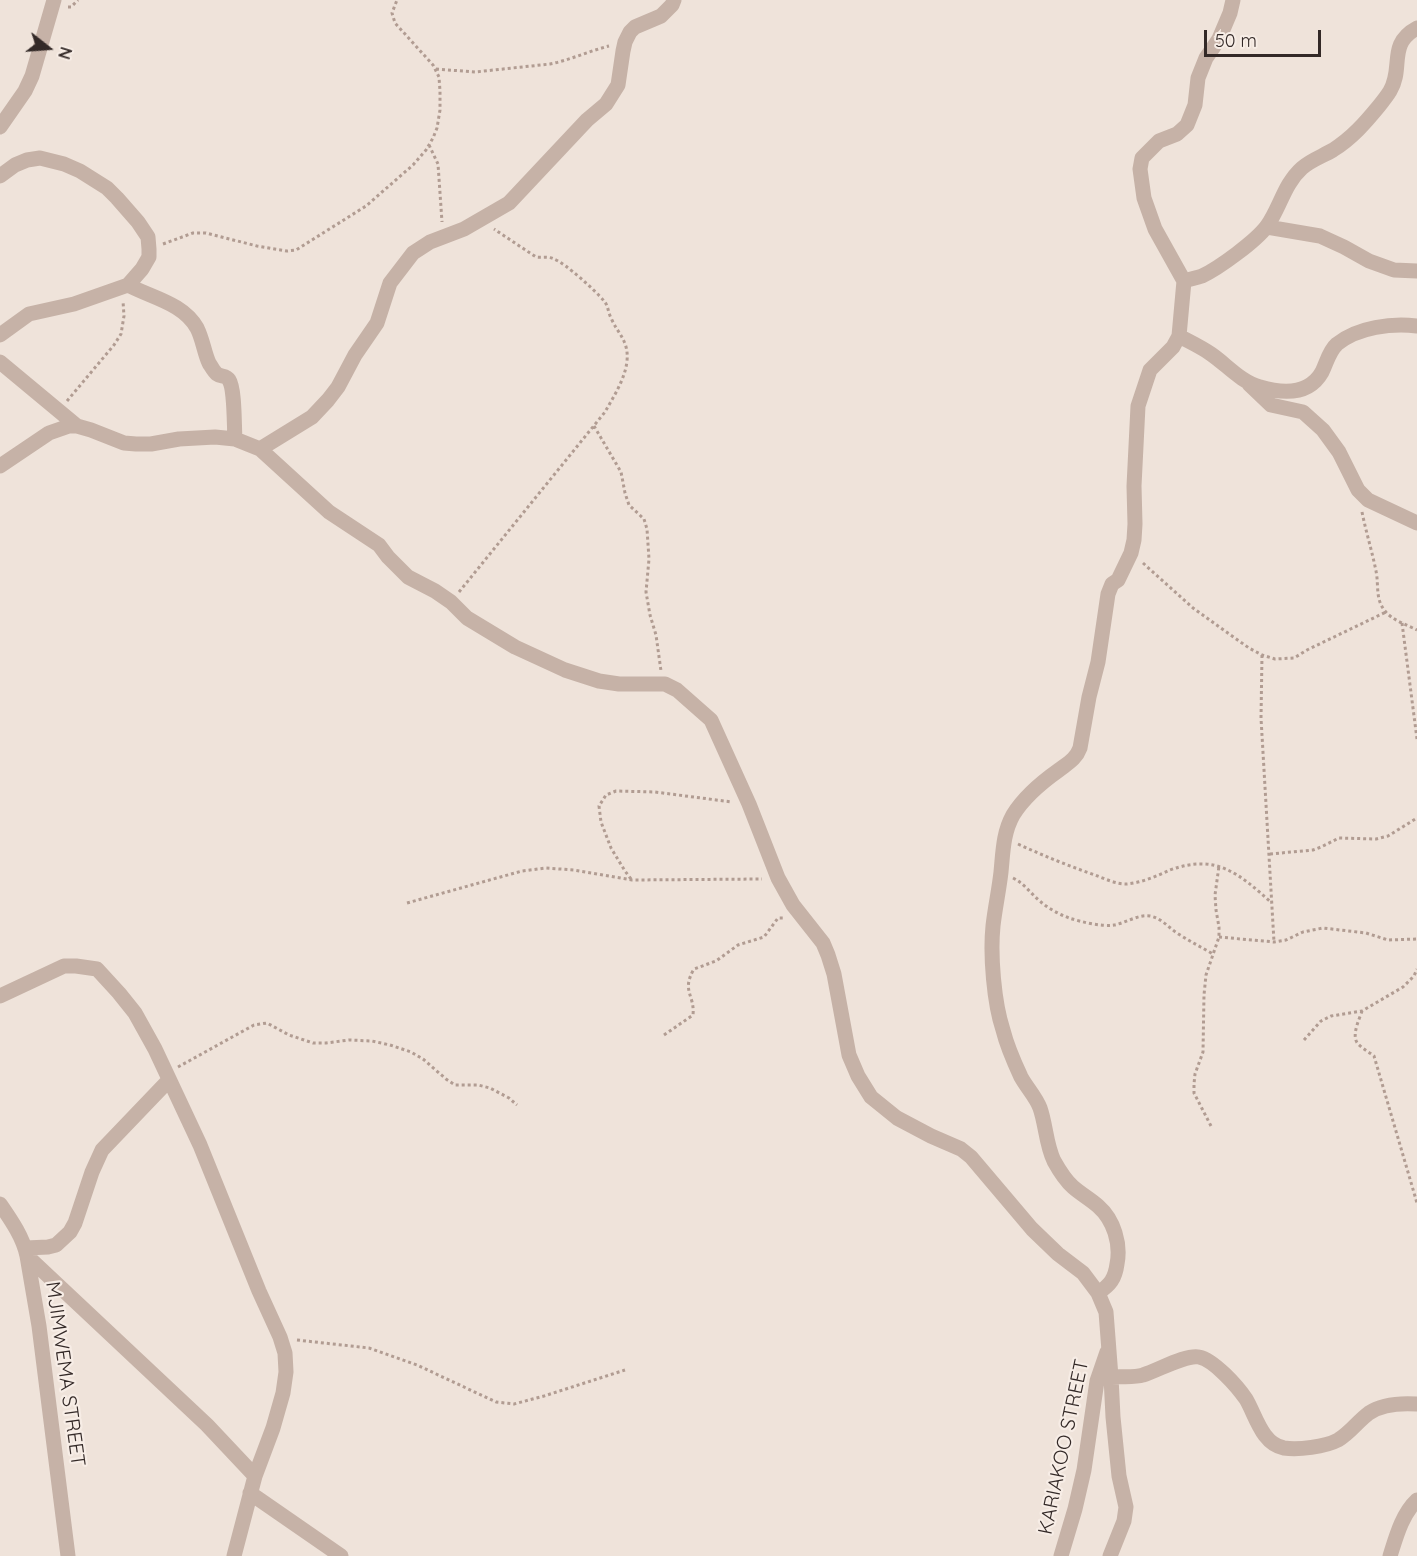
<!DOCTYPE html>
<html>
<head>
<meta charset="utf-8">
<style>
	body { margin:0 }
	#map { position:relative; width:1417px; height:1556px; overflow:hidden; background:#efe3da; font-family:Quicksand,sans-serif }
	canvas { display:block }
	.north { position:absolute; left:18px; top:18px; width:60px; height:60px; -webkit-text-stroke:4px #f7ede6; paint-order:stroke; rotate:107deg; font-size:16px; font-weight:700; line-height:24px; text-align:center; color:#332927 }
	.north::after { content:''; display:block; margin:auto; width:21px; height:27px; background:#332927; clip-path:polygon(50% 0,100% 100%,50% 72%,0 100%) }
	.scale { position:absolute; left:1204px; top:30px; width:117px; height:27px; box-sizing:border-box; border:3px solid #332927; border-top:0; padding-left:8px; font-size:18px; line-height:21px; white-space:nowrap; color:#332927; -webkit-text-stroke:4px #f7ede6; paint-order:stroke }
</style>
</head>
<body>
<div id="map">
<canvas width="1417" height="1556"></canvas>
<div class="north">N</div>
<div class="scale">50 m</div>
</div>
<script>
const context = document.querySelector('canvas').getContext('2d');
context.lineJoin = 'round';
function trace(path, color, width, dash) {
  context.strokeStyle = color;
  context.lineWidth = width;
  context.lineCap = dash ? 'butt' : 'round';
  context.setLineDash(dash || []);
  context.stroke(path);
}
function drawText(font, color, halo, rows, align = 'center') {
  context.font = font + ' Quicksand,sans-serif';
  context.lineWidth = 4.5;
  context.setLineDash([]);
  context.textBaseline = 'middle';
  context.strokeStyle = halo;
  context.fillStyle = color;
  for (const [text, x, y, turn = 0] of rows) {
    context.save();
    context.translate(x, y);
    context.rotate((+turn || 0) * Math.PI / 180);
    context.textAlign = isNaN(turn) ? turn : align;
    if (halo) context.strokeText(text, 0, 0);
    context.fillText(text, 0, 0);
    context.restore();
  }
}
trace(new Path2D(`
	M68,7H71L78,0
	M436,69L475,72L550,64C570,60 589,51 609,46
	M429,145L438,164L442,222
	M163,244L193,233H206L257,246L287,251L296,250L366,206L413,165L426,150L433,138L437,128L440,110V91L439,77L433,65L395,23L392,13L397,0
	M67,401L114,345L121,334L124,316L123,301
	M594,426L621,472L625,493L629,505L644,519L647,529L649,559L646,592L650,615L656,635L661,671
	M1362,512C1366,532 1372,551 1376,571C1379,585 1375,599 1385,611C1392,620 1407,625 1417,630
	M1143,563L1193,608L1218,626L1249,648L1262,655L1275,659L1294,658L1307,650L1386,612
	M459,592L605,412C614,396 625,379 627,361C629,341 618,334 611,318C608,312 608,305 604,301C596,291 565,263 554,259C548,256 542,258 536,257L494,229
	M1402,623L1417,739
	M1262,655L1261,718L1274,942
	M1018,844C1044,856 1069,866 1095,875C1105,879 1116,884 1126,884C1141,883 1157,876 1170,870C1217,853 1239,874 1272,903
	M1270,854L1313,850L1321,847L1339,838L1376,839L1388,836L1417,818
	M1013,878C1025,884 1031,894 1041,902C1049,909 1059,914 1069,918C1082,922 1101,927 1114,925C1126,923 1138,914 1150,916C1161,918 1168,927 1177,933C1189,941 1201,947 1213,954
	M631,879L625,871L611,848L601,822L599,806L606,795L616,791L655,792L732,802
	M407,903L522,871L546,868L574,870L632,880L762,879
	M1219,937L1274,942L1286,940L1303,932L1323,928L1366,933L1388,940L1417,939
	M1362,1011C1359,1020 1351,1036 1358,1044C1363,1049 1369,1052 1374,1056L1417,1203
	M664,1035L693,1015C695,995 681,991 694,969L716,961L738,945L764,937L778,918H783
	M1304,1040L1321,1021L1331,1016L1362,1011L1403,987L1414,976L1417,969
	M178,1067L254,1025L267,1023L289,1035L313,1043H326L349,1040L372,1041L390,1045L411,1052L423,1059L446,1079L455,1085H478L490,1088L509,1098L517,1105
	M1211,1126L1194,1093V1084L1195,1074L1203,1052L1204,995L1206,975L1219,937V927L1216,910L1215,895L1219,866
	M297,1340L369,1348L417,1365L496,1402L514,1404L544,1396L625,1370`), '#b19c92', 3, [3, 3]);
trace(new Path2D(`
	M0,127L25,91L32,76L54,0
	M0,176L15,165L27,160L40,158L64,164L80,171L107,188L117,198L138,222L148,237L149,249V257L142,269L128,285L74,304L29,314L0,335
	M1267,227L1320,236L1344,247L1369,261L1394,270L1417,271
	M1184,281C1190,279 1196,278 1202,276C1219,268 1256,241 1267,226C1280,208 1284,184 1302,168C1311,160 1323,156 1333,150C1352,138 1365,123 1379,106C1383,101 1387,96 1390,91C1404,68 1387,44 1417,28
	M128,285C152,298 183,303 197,328C203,340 204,352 209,363C211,366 214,372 217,374C221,377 226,375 229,380C235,389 234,427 235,439
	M1179,336C1190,342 1201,347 1211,354C1227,365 1241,382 1260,387C1284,394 1309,395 1322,372C1327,362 1329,351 1337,344C1358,327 1392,323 1417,326
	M0,362L77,426
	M1249,384L1271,405L1303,412L1323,430L1339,452L1358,490L1368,500L1417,523
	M260,449L312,417L328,400L338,387L355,355L377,323L390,283L413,253L430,242L464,229L509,203L587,120L606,104L618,85L623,51L625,42L630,32L635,27L661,16L672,5L674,0
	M0,466L49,433L69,426H77L91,430L124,443L136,444H151L179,439L215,437L235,439L260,449L329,512L379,545L388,557L408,577L435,591L451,602L467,618L515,647L565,670L599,681L619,684H665L677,690L711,720L749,804L778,878L793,905L823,943L828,955L834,974L849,1055L858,1076L871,1097L897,1118L931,1136L961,1149L971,1157L1032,1229L1058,1254L1083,1273L1098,1293L1106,1312L1111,1377L1113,1417L1119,1476L1126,1507L1124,1521L1110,1556
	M0,996L64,966H76L97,969L119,993L135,1013L155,1049L200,1145L259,1291L280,1337L285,1353L286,1372L283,1393L273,1428L255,1476L234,1556
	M0,1204C11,1220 23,1237 27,1256L39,1326L68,1556
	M26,1248L48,1247L56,1245L70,1232L75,1223L92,1172L102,1150L169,1080
	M27,1256L207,1425L255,1476
	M1098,1293C1110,1285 1115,1279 1117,1264C1121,1244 1114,1220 1098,1206C1090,1199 1081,1194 1073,1187C1065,1180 1059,1170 1054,1161C1046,1145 1046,1125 1040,1108C1036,1097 1027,1088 1021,1077C1014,1062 1007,1046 1003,1030C994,1003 990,955 993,926C995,908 999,890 1001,872C1003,852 1003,833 1013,815C1024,797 1042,782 1059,770C1068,763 1076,759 1080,748L1089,697L1098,662L1108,594L1112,584L1118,580L1131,553L1134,540L1135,524L1134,486L1138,406L1150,370L1173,347L1179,336L1184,281L1155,229L1144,198L1140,169L1142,158L1159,141L1177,134L1187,125L1195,105L1198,78L1206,58L1219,39L1230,13L1233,0
	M1111,1377C1121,1376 1134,1378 1143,1375C1157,1371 1186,1354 1199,1357C1214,1360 1237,1386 1246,1399C1256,1416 1262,1444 1284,1448C1298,1450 1325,1447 1338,1440C1350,1433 1358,1421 1369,1413C1382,1404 1401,1403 1417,1404
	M250,1493L341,1556
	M1061,1556L1075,1509L1084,1470L1097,1381L1107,1352
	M1390,1556C1396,1537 1402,1514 1417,1500`), '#c6b2a7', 15);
drawText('20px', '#332927', '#f7ede6', [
	["MJIMWEMA STREET",65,1374,82],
	["KARIAKOO STREET",1064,1447,-78]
]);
</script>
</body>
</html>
